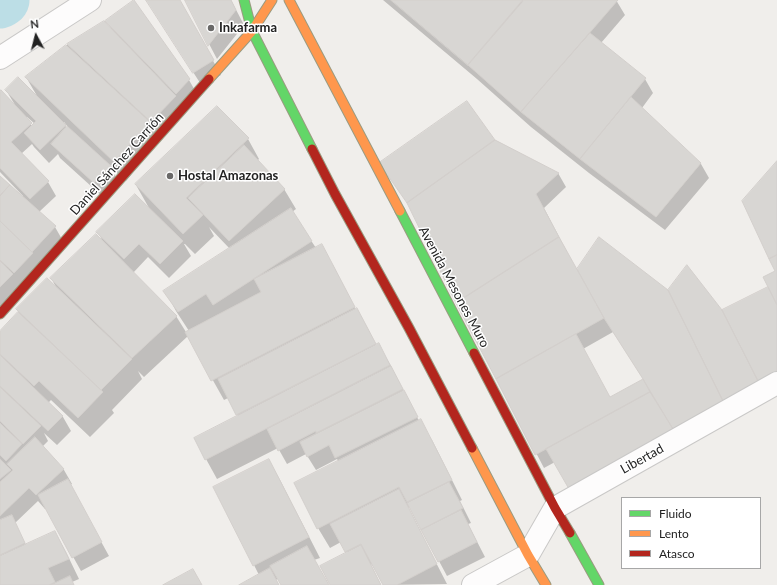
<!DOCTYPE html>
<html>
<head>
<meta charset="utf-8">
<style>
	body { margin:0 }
	#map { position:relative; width:777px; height:585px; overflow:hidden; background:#f0eeeb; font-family:Lato,sans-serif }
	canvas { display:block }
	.legend { position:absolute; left:621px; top:497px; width:140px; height:72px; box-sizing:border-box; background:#fff; border:1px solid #a7a7a7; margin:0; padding:5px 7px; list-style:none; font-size:12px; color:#222 }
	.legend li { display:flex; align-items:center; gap:8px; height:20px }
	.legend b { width:20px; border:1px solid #a7a7a7 }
	.north { position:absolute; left:16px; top:16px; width:40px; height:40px; -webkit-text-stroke:3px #fff; paint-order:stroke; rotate:353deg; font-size:11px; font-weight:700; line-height:16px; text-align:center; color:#222 }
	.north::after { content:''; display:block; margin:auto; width:14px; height:18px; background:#222; clip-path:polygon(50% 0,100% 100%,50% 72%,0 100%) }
</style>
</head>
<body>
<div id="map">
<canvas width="777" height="585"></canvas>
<ul class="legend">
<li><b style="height:5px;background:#63d668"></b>Fluido</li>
<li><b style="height:5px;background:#ff974d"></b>Lento</li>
<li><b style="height:5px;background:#b3261e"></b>Atasco</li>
</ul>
<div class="north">N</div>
</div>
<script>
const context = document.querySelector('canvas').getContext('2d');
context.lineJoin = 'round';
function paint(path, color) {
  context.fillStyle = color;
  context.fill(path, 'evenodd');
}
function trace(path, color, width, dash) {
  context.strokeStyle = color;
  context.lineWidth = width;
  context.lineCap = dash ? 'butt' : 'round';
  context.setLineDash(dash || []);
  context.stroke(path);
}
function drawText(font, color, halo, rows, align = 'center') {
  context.font = font + ' Lato,sans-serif';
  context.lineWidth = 3;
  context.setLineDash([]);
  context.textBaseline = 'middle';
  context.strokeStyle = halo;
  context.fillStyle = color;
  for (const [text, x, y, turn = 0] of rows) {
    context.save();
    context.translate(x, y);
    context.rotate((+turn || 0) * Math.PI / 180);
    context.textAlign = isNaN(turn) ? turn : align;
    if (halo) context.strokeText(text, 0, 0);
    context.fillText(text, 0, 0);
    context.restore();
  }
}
paint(new Path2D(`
	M147,0H179L221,75L202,86Z
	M186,0H231L244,25L217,59Z
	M383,0H520L523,2L525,0H616L625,15L601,43L645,79L653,93L642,108L701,164L709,178L665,230L589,173L531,127L477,79Z
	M107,21L189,80L197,94L126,181L111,168L118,181L103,197L60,158L58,154L49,163L34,147L32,144L21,154L48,182L56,196L39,212L55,227L63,241L0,310V177L22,197L23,196L0,172V93L15,105L6,90L37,96L26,77L67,45L104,23L111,29ZM27,117L35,124L32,126L26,118ZM64,122L68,127L67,128L63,123Z
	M248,139L259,159L257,161L284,189L296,209L292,212L316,248L333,265L356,310L357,309L368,329L376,345L378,344L390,364L419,421L432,440L462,500L460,501L471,523L468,524L485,557L447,576L410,507L408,508L447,584L384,585L372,564L371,565L381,585H331L347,553L341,542L330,548L318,528L339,462L337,459L316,470L306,454L287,464L278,448L217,479L206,459L238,416L228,398L224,400L188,336L144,377L138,371L142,379L112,410L114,413L90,437L51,400L48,403L63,417L71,431L57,445L44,433L48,441L42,447L64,470L72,484L70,485L109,556L81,571L46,508L45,509L38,501L15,523L26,545L55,532L66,552L79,579L72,582L74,585H0V333L19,313L17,309L56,287L51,278L104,243L98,233L149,208L136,185ZM209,227L230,249L165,291L176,311L189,331L186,332L176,316L133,273L148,257L169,278L191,256L184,244H185L195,254L214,236Z
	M495,140L558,173L566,187L544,208L577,271L599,238L668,292L722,311L769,287L776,271L777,162V392L731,415L555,462L544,468L457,302ZM613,332L644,380L610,398L583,349Z
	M269,460L280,480L320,558L314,560L328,585H282L278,578L276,580L279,585H241L259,575L254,565Z`), '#0003');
trace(new Path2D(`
	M0,2L3,0`), '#bcdee6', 53);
const building = new Path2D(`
	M134,0L190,79L176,94L105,21Z
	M146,0H180L214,60L193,73Z
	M185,0H231L236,10L208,46Z
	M391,0H522L523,1L468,65Z
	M523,0H618L521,112L468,65Z
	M104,21L176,96L151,122L67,44Z
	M590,33L646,78L580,159L521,112Z
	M66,45L150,122L114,162L25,77Z
	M18,77L66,125L40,150L24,133L36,121L5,90Z
	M1,90L32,123L11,142L49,181L30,199L0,168V92Z
	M631,97L701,163L656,217L580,159Z
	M467,101L495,140L407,203L379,163Z
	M217,106L249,138L186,198L203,215L183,234L135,184Z
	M67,126L111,166L94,183L51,144Z
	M495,140L559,173L536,194L559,237L456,303L407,203Z
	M244,145L285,189L229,241L188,198Z
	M777,161V255L769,259L742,201Z
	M0,176L10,185L0,195Z
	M10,185L56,226L32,252L0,221V196Z
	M135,194L183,241L160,264L139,244L124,259L96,232Z
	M291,208L312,241L213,305L206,294L178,312L163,291Z
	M0,221L33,253L14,273L0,260Z
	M96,234L177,316L132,358L50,278Z
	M559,237L604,318L496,379L456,303Z
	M599,237L668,290L723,401L673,429L643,379L604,318L577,269Z
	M322,244L355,307L211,381L185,332L261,292L254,279Z
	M777,255V305L763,277L775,271L769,259Z
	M0,261L13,274L0,287Z
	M687,265L722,310L759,383L723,401L668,290Z
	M47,278L132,359L101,390L16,309Z
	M768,287L777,305V373L759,383L722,310Z
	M357,308L376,344L236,415L218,379Z
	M18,312L103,392L78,418L39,381L34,386L0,354V331Z
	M576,334L610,397L643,379L650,392L535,455L496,379Z
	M379,343L390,365L205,460L194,438Z
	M0,355L63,416L48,431L0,386Z
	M391,366L403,389L316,433V431L278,451L267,429Z
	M0,387L41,426L23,444L0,421Z
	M404,390L418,417L335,458L329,445L307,457L300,442Z
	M650,392L673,429L569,489L546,449Z
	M421,419L452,480L407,502L399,487L317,529L294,483Z
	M0,423L22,444L6,461L0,455Z
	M35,437L64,469L36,495L29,488L0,516V482L13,470L7,464Z
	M0,459L11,470L0,479Z
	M269,459L309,537L253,566L213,487Z
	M68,479L102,542L72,558L38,495Z
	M449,482L463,508L421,530L407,503Z
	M399,489L437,564L397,585H383L361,544L345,552L330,524Z
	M461,510L477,542L438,562L421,530Z
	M12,515L25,543L0,555V520Z
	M55,531L69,559L48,568L55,582L49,585H0V556Z
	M361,545L381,585H330L320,566Z
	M307,546L329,585H281L270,566Z
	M270,568L279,585H239Z
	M193,569L202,585H163Z
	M70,576L74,585H51Z`);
paint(building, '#d8d6d3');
trace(building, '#d3cfcc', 1);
const street = new Path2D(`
	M0,58L90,0
	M473,585L528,555L555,508L777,383`);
const fast = new Path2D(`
	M244,0L252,31L312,149
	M400,211L474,353
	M570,533L599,585`);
const slow = new Path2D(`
	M289,0L400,211
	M209,79L252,31L272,0
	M472,448L528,555L546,585`);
const jam = new Path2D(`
	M312,149L335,194L409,328L472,448
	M0,314L209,79
	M474,353L555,508L570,533`);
trace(street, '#c9c8c7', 24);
trace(fast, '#9a9b81', 11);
trace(slow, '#9a9b81', 11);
trace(jam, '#9a9b81', 11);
trace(street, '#fdfcfc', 22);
trace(fast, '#63d668', 9);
trace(slow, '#ff974d', 9);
trace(jam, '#b3261e', 9);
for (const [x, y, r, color] of [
	[211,28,4,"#6a6968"],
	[170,176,4,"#6a6968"]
]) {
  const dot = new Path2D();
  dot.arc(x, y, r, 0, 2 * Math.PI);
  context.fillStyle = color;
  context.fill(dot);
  trace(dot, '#fff', 1.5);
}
drawText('bold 13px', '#222', '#fff', [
	["Inkafarma",219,28],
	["Hostal Amazonas",178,176]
], 'left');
drawText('13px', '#222', '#fff', [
	["Daniel Sánchez Carrión",117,164,-48],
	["Avenida Mesones Muro",454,287,62],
	["Libertad",642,459,-29]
]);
</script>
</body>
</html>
